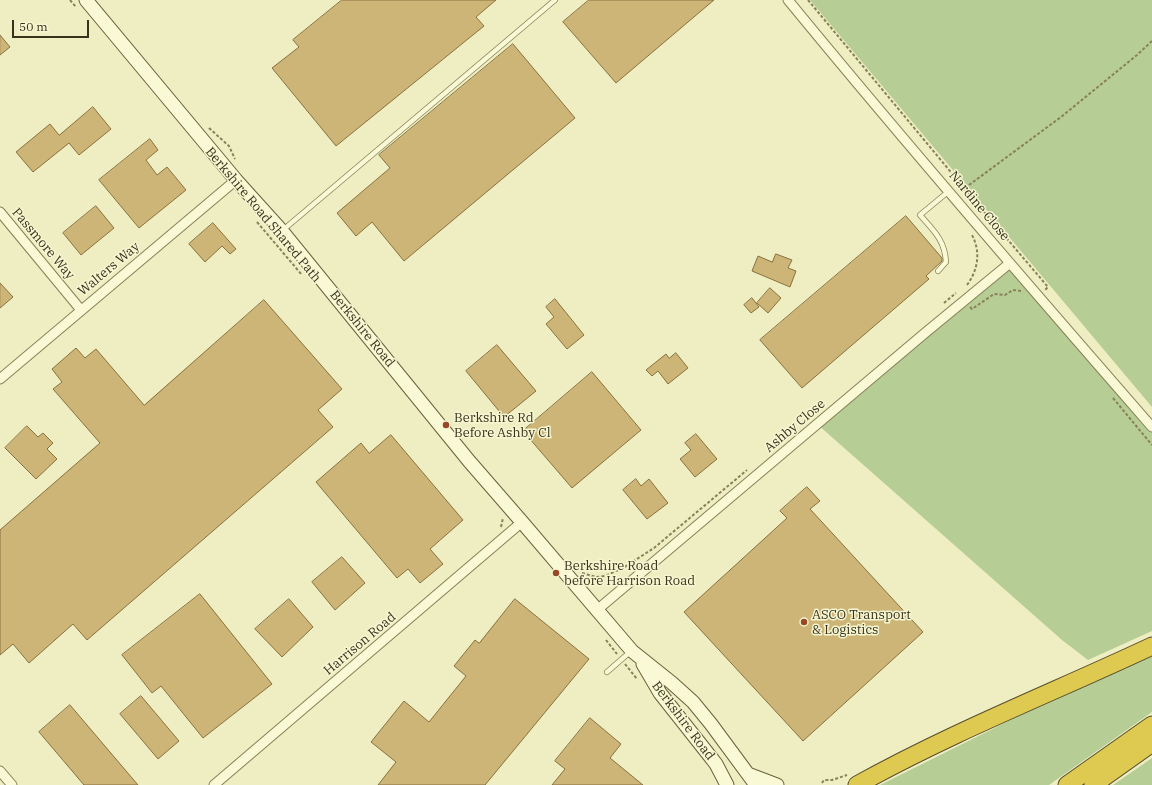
<!DOCTYPE html>
<html>
<head>
<meta charset="utf-8">
<style>
	body { margin:0 }
	#map { position:relative; width:1152px; height:785px; overflow:hidden; background:#eeeec2; font-family:"IBM Plex Serif",serif }
	canvas { display:block }
	.scale { position:absolute; left:12px; top:20px; width:77px; height:18px; box-sizing:border-box; border:2px solid #38321d; border-top:0; padding-left:5px; font-size:12px; line-height:14px; white-space:nowrap; color:#38321d; -webkit-text-stroke:3px #f6f6d1; paint-order:stroke }
</style>
</head>
<body>
<div id="map">
<canvas width="1152" height="785"></canvas>
<div class="scale">50 m</div>
</div>
<script>
const context = document.querySelector('canvas').getContext('2d');
context.lineJoin = 'round';
function paint(path, color) {
  context.fillStyle = color;
  context.fill(path, 'evenodd');
}
function trace(path, color, width, dash) {
  context.strokeStyle = color;
  context.lineWidth = width;
  context.lineCap = dash ? 'butt' : 'round';
  context.setLineDash(dash || []);
  context.stroke(path);
}
function drawText(font, color, halo, rows, align = 'center') {
  context.font = font + ' "IBM Plex Serif",serif';
  context.lineWidth = 3;
  context.setLineDash([]);
  context.textBaseline = 'middle';
  context.strokeStyle = halo;
  context.fillStyle = color;
  for (const [text, x, y, turn = 0] of rows) {
    context.save();
    context.translate(x, y);
    context.rotate((+turn || 0) * Math.PI / 180);
    context.textAlign = isNaN(turn) ? turn : align;
    if (halo) context.strokeText(text, 0, 0);
    context.fillText(text, 0, 0);
    context.restore();
  }
}
paint(new Path2D(`
	M810,0H1152V407Z
	M1010,263L1152,427V631L1088,660L1062,640L817,424Z
	M1152,651V712L1049,785H880L1117,667Z
	M1152,758V785H1113Z`), '#b6cd95');
const building = new Path2D(`
	M342,0H496L476,17L484,26L336,146L272,68L299,47L293,40Z
	M589,0H714L616,83L563,22Z
	M0,35L10,47L0,55Z
	M513,44L575,118L404,261L372,222L356,236L337,213L390,168L379,155Z
	M93,107L111,129L79,155L69,143L33,172L16,152L50,124L59,135Z
	M150,139L158,150L146,160L157,175L167,167L186,190L139,228L99,180Z
	M96,206L114,228L81,255L63,233Z
	M906,216L942,258V261L926,276L929,279L802,388L760,340Z
	M213,223L236,249L230,254L222,246L205,262L189,244Z
	M776,254L792,260L788,268L796,271L790,287L752,271L758,256L772,262Z
	M0,283L13,297L0,308Z
	M770,288L781,298L768,313L757,303Z
	M752,298L759,307L751,313L744,305Z
	M555,299L584,335L567,349L546,324L554,317L546,307Z
	M264,300L342,389L318,410L333,427L87,640L73,624L29,663L13,644L0,655V530L100,443L53,389L62,382L52,369L76,348L85,358L96,349L144,405Z
	M497,345L536,391L504,417L466,371Z
	M676,353L688,368L668,384L658,371L652,376L646,370L666,354L669,358Z
	M592,372L641,430L572,488L523,431Z
	M27,426L38,437L43,433L53,443L47,449L57,459L36,479L5,448Z
	M696,434L717,459L695,477L680,459L691,450L685,443Z
	M391,435L463,520L430,549L443,564L420,583L408,569L397,578L316,482L361,443L369,453Z
	M636,479L641,486L649,479L668,503L647,519L623,490Z
	M807,487L820,501L810,509L923,632L803,741L684,612L787,518L780,511Z
	M342,557L365,583L335,610L312,582Z
	M200,594L272,684L203,738L161,686L152,693L122,655Z
	M289,599L313,627L282,657L255,629Z
	M515,599L589,659L485,785H378L396,762L371,742L404,701L429,722L466,676L454,666L475,640L479,643Z
	M141,696L179,741L158,759L120,714Z
	M70,705L138,785H84L39,732Z
	M590,718L621,744L610,758L643,785H552L565,769L555,761Z`);
paint(building, '#cdb477');
trace(building, '#88713e', 1);
const service = new Path2D(`
	M283,230L555,0
	M938,271L946,262C945,240 933,230 920,215L949,191
	M607,672L630,652`);
const minor = new Path2D(`
	M788,0C907,145 1029,286 1152,427
	M0,212L81,310
	M0,379L236,180
	M597,610L925,333L1010,263
	M0,771L12,785
	M214,785L522,522`);
const secondary = new Path2D(`
	M86,0L236,180L282,231L469,461L522,522L632,651L672,683L693,702L711,724L756,785
	M643,664L660,693L709,755L716,764L727,785
	M748,774L777,785`);
const motorway = new Path2D(`
	M857,785C952,732 1054,692 1152,646
	M1067,785L1152,725
	M1093,785L1152,743`);
trace(service, '#888059', 6);
trace(minor, '#888059', 11);
trace(secondary, '#6a613c', 15);
trace(motorway, '#564c2d', 19);
trace(new Path2D(`
	M70,0L76,7
	M808,0L974,200
	M209,128L229,146L235,159
	M965,188L1061,117L1137,55L1152,41
	M970,203L974,200L1048,287L1045,290
	M257,222L302,275
	M967,285C978,270 981,252 972,235
	M944,303L956,293
	M970,307L972,309L994,294L1005,295L1013,290L1021,291
	M1113,398L1152,445
	M501,527L503,518
	M582,573L596,577L605,576L623,568L654,548L747,470
	M606,640L617,654
	M625,664L637,679
	M822,783L824,780H832L847,775`), '#888059', 2, [3, 2]);
trace(service, '#f9f9d5', 4.5);
trace(minor, '#f9f9d5', 9);
trace(secondary, '#f9f9d5', 13);
trace(motorway, '#dfca51', 17);
for (const [x, y, r, color] of [
	[446,425,4,"#984828"],
	[556,573,4,"#984828"],
	[804,622,4,"#984828"]
]) {
  const dot = new Path2D();
  dot.arc(x, y, r, 0, 2 * Math.PI);
  context.fillStyle = color;
  context.fill(dot);
  trace(dot, '#f6f6d1', 1.5);
}
drawText('13px', '#38321d', '#f6f6d1', [
	["Nardine Close",979,206,50],
	["Berkshire Road Shared Path",263,215,50],
	["Passmore Way",43,244,50],
	["Walters Way",109,269,-40],
	["Berkshire Road",362,329,51],
	["Ashby Close",795,426,-40],
	["Harrison Road",360,644,-40],
	["Berkshire Road",683,721,53]
]);
drawText('13px', '#38321d', '#f6f6d1', [
	["Berkshire Rd",454,418],
	["Before Ashby Cl",454,433],
	["Berkshire Road",564,566],
	["before Harrison Road",564,581],
	["ASCO Transport",812,615],
	["& Logistics",812,630]
], 'left');
</script>
</body>
</html>
